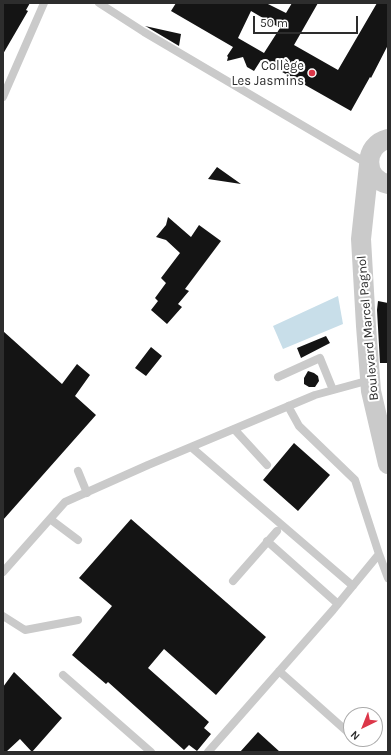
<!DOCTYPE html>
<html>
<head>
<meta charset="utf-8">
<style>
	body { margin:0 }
	#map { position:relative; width:391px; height:755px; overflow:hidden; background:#fff; font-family:Karla,sans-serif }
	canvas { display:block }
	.frame { position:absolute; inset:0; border:4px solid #2d2d2d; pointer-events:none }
	.north { position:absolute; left:343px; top:707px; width:40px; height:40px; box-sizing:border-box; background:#fff; border:1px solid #ababab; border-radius:50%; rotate:223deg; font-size:11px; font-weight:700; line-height:16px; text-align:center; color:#2d2d2d }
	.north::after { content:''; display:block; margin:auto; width:14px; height:18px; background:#dc3749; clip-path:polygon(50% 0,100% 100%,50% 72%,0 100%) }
	.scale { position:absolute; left:253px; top:16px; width:105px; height:18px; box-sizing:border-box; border:2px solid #2d2d2d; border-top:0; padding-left:5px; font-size:12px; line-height:14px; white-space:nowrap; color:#2d2d2d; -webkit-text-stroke:3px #fff; paint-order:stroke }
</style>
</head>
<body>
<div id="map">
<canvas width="391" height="755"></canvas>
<div class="frame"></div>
<div class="north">N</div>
<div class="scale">50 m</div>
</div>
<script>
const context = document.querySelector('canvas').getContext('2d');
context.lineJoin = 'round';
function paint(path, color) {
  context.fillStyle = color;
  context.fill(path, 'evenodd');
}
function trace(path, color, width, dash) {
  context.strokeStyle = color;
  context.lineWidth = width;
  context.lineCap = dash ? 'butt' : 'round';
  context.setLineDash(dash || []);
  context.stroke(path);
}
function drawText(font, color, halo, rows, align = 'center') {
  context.font = font + ' Karla,sans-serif';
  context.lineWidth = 4;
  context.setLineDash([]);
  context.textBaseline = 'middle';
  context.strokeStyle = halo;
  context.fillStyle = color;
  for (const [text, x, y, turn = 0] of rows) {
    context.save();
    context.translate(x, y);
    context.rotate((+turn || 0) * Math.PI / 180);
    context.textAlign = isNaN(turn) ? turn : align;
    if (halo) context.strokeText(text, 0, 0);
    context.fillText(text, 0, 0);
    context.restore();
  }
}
paint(new Path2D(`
	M338,296L343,324L283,349L273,326Z`), '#c8dee9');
paint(new Path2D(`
	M3,3H30L26,10L28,11L3,54Z
	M176,3H266L286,13L292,3H318L294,45L338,70L377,3H388V45L371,78L370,77L351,111L261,60L254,71L247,67L243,57L227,61L228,57L227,56L233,47L171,11ZM251,11L280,28L264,53L238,38Z
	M145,26L181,34L179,46L147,27Z
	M217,167L241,184L208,179Z
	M168,217L191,237L199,225L221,241L185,289L189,291L178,304L182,307L167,324L151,310L158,301L155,298L166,283L161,278L180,253L166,240L156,237L166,225Z
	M378,301L388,303V363H380L377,310Z
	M3,331L62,384L77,364L90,375L75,396L96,415L3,520Z
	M326,336L330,343L301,358L297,348Z
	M151,347L162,356L146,376L135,368Z
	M308,371L314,373L318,376L319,381L315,387H309L304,384V378Z
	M294,443L330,475L298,511L263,480Z
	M131,519L266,637L216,695L164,649L148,668L209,722L204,728L211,734L197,751L189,745L184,750L108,682L106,684L72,655L112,606L79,578Z
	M14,672L62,718L32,752L20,739L6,752H3V687Z
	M258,732L280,752H240Z`), '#141414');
trace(new Path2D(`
	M99,3L144,32L368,164
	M3,97L44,3
	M278,377L320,358L333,390
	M234,429L267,465
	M191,447L353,586
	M78,471L87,493
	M50,519L78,540
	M267,541L338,604
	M379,554L388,578
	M3,572L65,502L148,465L315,395L370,380
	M233,581L277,531
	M3,616L25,630L78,620
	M279,671L351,735
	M63,675L151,752
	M208,752L333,610L379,554L355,480L299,426L288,406`), '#cacaca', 8);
trace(new Path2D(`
	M388,139C363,145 363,179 388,184
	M369,165L361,239L366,326L371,391L388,464`), '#cacaca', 20);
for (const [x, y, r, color] of [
	[312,73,4,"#dc3749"]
]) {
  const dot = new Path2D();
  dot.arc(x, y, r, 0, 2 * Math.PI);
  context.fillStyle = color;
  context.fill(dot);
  trace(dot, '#fff', 1.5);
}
drawText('13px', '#2d2d2d', '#fff', [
	["Collège",304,66],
	["Les Jasmins",304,81]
], 'right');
drawText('13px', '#2d2d2d', '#fff', [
	["Boulevard Marcel Pagnol",368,328,-95]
]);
</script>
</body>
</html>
